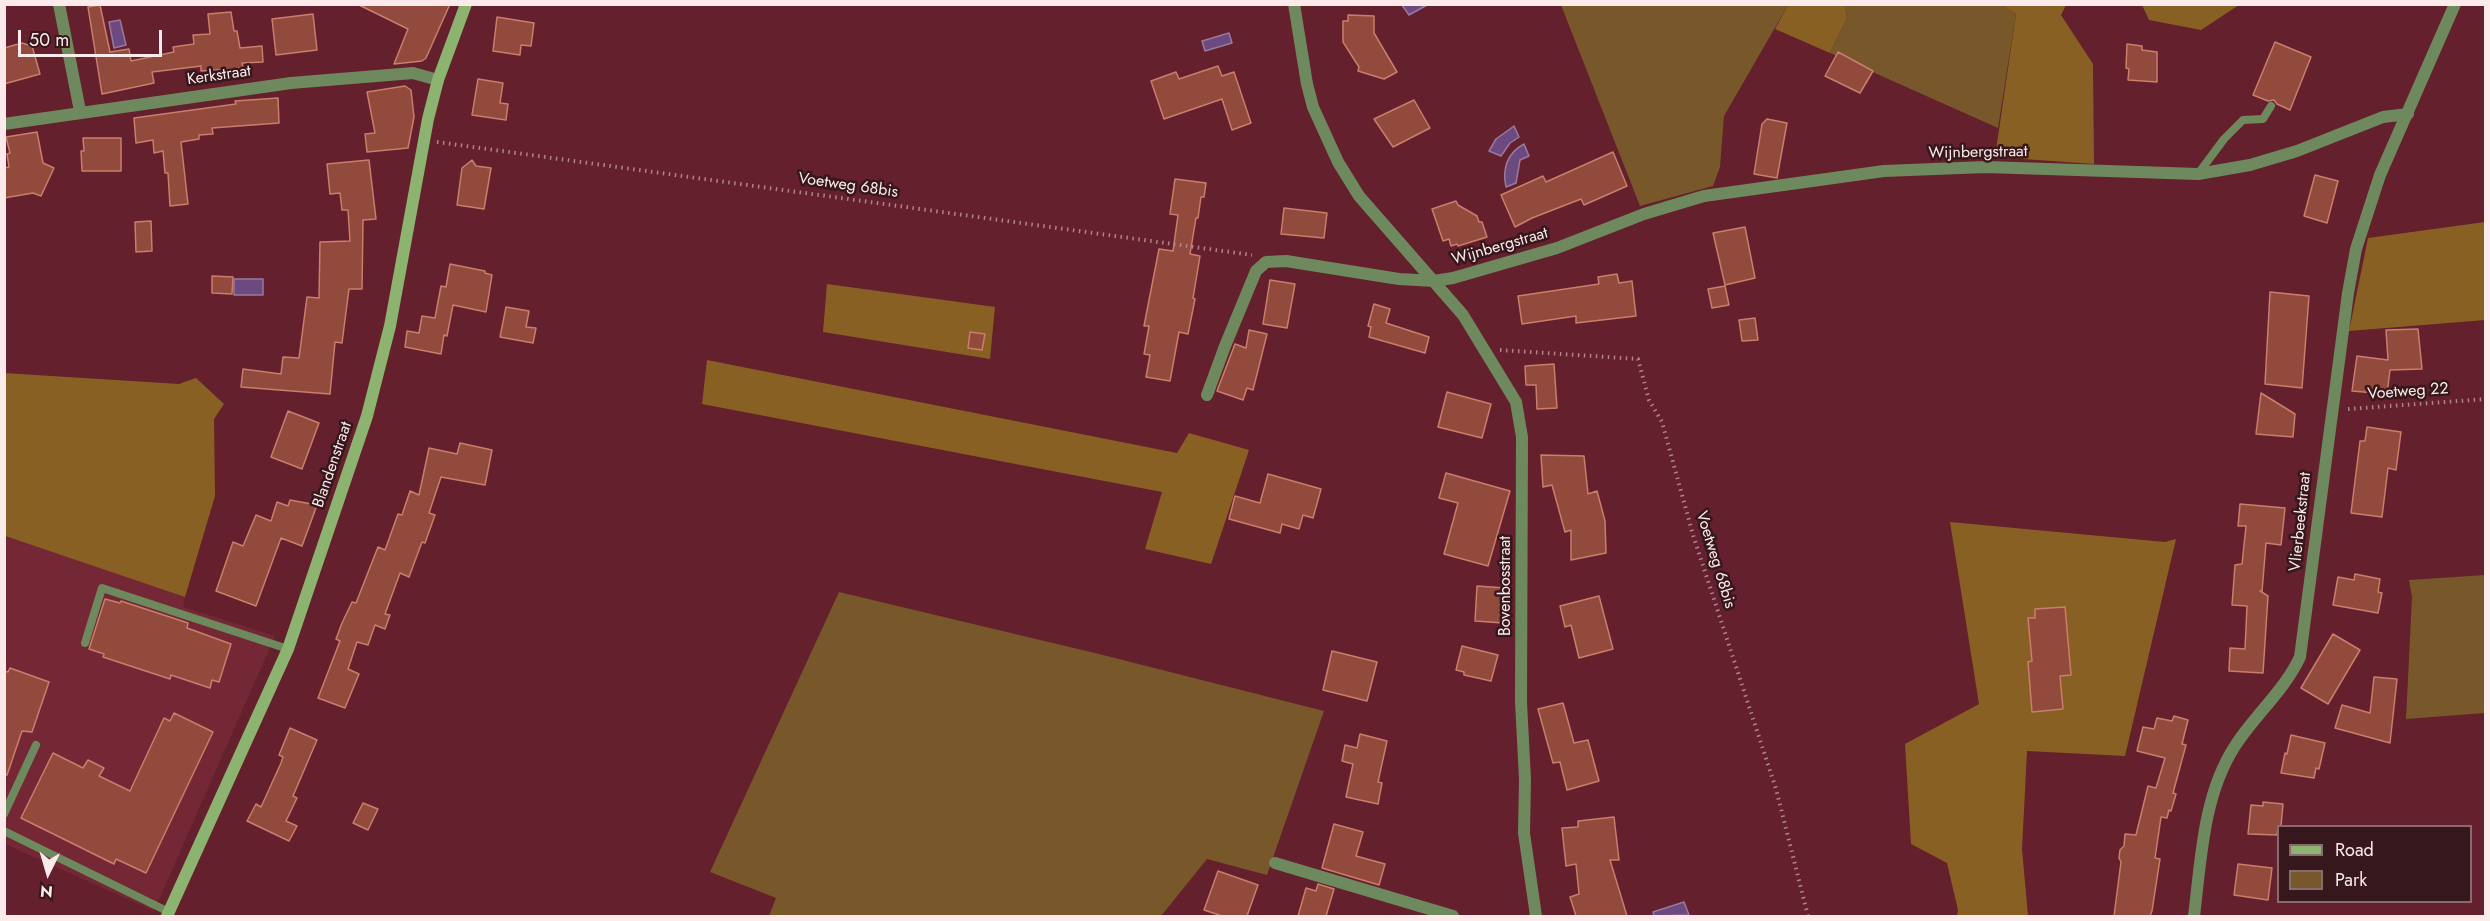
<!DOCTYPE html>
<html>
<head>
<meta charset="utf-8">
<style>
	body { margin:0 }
	#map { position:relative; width:2490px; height:921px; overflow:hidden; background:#64202c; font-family:Jost,sans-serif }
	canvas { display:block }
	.frame { position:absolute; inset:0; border:6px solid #fdebec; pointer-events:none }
	.legend { position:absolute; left:2277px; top:825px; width:195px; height:78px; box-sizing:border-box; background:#36171b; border:2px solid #866c6f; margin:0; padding:8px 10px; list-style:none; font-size:18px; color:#fdebec }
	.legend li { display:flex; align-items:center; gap:12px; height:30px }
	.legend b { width:30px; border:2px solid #866c6f }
	.north { position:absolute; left:18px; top:843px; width:60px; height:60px; -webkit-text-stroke:4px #36171b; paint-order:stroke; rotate:185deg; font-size:16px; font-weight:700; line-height:24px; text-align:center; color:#fdebec }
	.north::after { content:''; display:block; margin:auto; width:21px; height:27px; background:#fdebec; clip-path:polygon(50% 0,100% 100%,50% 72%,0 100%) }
	.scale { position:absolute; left:18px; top:30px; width:144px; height:27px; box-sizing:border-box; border:3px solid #fdebec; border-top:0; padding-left:8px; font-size:18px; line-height:21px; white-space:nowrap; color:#fdebec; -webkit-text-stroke:4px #36171b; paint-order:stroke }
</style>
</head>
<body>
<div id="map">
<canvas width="2490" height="921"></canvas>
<div class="frame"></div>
<ul class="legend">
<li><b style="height:8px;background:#8cb470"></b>Road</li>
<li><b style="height:16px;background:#78572b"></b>Park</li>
</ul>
<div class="north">N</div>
<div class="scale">50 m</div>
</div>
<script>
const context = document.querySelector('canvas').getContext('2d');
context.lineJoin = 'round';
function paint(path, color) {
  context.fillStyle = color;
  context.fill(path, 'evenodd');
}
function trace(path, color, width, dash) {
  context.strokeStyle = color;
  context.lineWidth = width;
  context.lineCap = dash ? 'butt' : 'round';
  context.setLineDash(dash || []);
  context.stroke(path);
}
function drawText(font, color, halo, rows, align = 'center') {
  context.font = font + ' Jost,sans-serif';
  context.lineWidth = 5;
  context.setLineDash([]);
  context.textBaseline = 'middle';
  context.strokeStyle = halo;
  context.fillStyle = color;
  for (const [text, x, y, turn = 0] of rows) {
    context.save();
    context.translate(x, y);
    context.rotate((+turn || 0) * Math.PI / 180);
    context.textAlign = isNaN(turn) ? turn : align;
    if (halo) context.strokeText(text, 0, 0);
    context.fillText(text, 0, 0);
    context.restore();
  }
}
paint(new Path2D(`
	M4,536L185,597L183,607L275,636L154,911L5,844Z`), '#742836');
paint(new Path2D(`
	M1561,5H1788L1724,116L1720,167L1713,186L1640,206Z
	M1845,5H2002L2016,14L1998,128L1830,53L1847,18Z
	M2485,575V713L2406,719L2412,597L2409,580Z
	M839,592L1099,654L1324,711L1267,875L1207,859L1161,916H769L776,898L710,872Z`), '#78572b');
paint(new Path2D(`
	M1788,5H1845L1847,18L1830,53L1775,29Z
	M2002,5H2066L2061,15L2093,64L2094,164L1995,157L2016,14Z
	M2142,5H2239L2201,30L2149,20Z
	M2485,222V320L2349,331L2368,238Z
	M827,284L995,307L990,359L823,332Z
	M707,360L1177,453L1189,433L1249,450L1211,564L1145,549L1162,492L702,404Z
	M4,373L179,384L196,378L224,404L214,419L215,496L185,597L5,536Z
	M1950,522L2165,542L2176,539L2125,756L2027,751L2022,849L2028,916H1957L1958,910L1947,863L1911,844L1905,744L1979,704Z`), '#896023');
const water = new Path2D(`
	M1402,5H1427L1409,15Z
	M120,20L126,45L114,48L109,22Z
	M1229,33L1232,43L1205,51L1202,41Z
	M1514,126L1519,137L1510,143L1501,156L1489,151L1496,139Z
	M1524,144L1529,156L1520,160L1516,183L1506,187C1502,169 1507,153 1524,144Z
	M234,279H263V295H234Z
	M1684,902L1689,915L1654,916L1653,912Z`);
paint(water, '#6c497f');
trace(water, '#987aa0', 1.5);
const building = new Path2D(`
	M357,4H450L426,58L422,61L394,64L408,29Z
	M100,5L110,52L129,49L131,61L174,52L173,47L194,44L193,35L210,34L208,14L231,12L234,31H237L240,48L262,46L263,62L242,63L243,68L201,71V66L152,72L154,83L102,94L88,7Z
	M313,14L317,50L276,55L272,19Z
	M1348,15L1374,16V33L1397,72L1384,79L1358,71L1359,67L1343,42V21H1348Z
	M497,17L534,23L531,46L521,45L520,55L493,51Z
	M2275,42L2311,57L2290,110L2277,104L2274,100L2268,101L2253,95Z
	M22,43L32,46L40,74L4,84V48Z
	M2127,44L2142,46V50L2157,52V82L2128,80L2129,69L2126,68Z
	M1838,52L1873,71L1860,93L1825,76Z
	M1218,66L1222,76L1234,72L1251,123L1232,130L1222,99L1164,119L1151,81L1176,72L1179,79Z
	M478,79L503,83L500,103L508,104L506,120L472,115Z
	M405,86L411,90L414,117L408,148L367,152L365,134L375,133L367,92Z
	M278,98L279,123L212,128L213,134L199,135V139L181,142L188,204L170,206L168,173H165L163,151L154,153L153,140L136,143L134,118L236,104L235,101Z
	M1414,100L1430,128L1393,147L1374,119Z
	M1767,119L1787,123L1777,178L1754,174L1762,124Z
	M37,132L43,163L54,168L41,196L33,193L4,198V168L9,167L7,154L10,153L6,137Z
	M83,138H121V171H82L81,151H84Z
	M1613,152L1627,186L1584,205L1581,199L1532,218L1515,227L1501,195L1543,176L1546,182Z
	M369,160L376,219L363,220L362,289H349L342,343L335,342L330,394L241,387L243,369L281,374L283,357L299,358L307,297L319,298L320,242L350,241L348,210H342L340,193L330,194L327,164Z
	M472,160L476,166L491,168L484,209L457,205L462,168Z
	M2315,175L2338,181L2327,223L2304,216Z
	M1175,179L1206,183L1204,197H1201L1198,218H1196L1190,254L1200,256L1193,298L1195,299L1188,334L1179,332L1170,381L1146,377L1150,355L1144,354L1149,326H1144L1159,249L1173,251L1178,215L1170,214Z
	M1456,201L1458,205L1477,216L1479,222H1482L1487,237L1458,246L1457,244L1451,246L1449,239L1443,241L1432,209Z
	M1284,208L1327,213L1324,238L1281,234Z
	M151,221L152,251L136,252L135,222Z
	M1745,227L1755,278L1725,285L1713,233Z
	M450,264L485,271V273L492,275L486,312L453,305L447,336L444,335L441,354L405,347L407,331L419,333L422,316L435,318L441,286L446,287Z
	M1617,274L1619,283L1632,281L1636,316L1576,323V316L1522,324L1518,296L1599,284L1598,277Z
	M212,276L233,277L232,294L212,293Z
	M1270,280L1295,284L1287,328L1263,324Z
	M1725,286L1729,305L1712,308L1708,289Z
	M2270,292L2309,296L2302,388L2265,384Z
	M1374,304L1390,309L1386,323L1429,337L1425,353L1369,337L1371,327L1368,326Z
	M506,307L529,311L526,327L536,328L533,343L500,337Z
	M1755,318L1758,340L1742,341L1739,320Z
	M2418,329L2422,369L2390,370L2387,394L2352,391L2357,356L2388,360L2386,330Z
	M1249,330L1267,334L1253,390L1247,388L1243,400L1217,391L1235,344L1246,348Z
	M970,332L985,334L982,350L968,348Z
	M1554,364L1557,408L1537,409L1536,385H1526L1525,366Z
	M1447,392L1491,404L1482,438L1438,427Z
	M2261,393L2295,414L2293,437L2256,434Z
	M288,411L319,423L302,469L271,457Z
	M2367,427L2401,432L2396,470L2388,468L2382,517L2351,513L2360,441H2365Z
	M460,443L492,450L485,485L441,477L429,513L435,515L425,543L422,542L409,577L400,573L385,614L390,615L385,629L375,625L368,645L357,642L348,669L359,674L345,708L318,698L340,641L336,639L342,623L352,602L356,603L378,547L385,550L398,514L402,515L410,491L419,495L429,448L457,454Z
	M1541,455L1584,456L1588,494L1597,491L1605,521L1606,553L1571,560V530L1565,532L1552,485L1543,487Z
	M1446,473L1510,491L1488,566L1444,554L1458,503L1439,498Z
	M1268,474L1321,489L1313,518L1303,515L1299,529L1282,524L1280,533L1229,519L1235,496L1260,503Z
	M290,500L317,505L302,546L281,538L256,606L216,591L233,542L243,546L256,515L271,521L277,502L288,506Z
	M2240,504L2285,508L2281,545L2266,543L2262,592L2260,591L2268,596L2263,673L2229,671L2230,648L2245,649L2247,606L2232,605L2235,565L2242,564L2246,526H2238Z
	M2355,574L2380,579L2378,592L2382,593L2378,613L2333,605L2338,577L2354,580Z
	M1477,586L1505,588L1503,623L1475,621Z
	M1599,596L1613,649L1579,658L1571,625L1565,627L1560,606Z
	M105,599L120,603L121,601L188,623L187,628L231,644L219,682L212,680L210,688L171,675L170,679L103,657L104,654L89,649Z
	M2065,607L2071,675L2060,676L2063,709L2032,712L2028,662L2032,661L2028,618H2035V609Z
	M2333,634L2360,650L2328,704L2301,688Z
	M1462,646L1498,655L1491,681L1464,675V672L1456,670Z
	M1332,651L1377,662L1367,701L1323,690Z
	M10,668L49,682L32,732L22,731L7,775H4V671L8,672Z
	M2374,677L2397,679L2390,743L2335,728L2342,705L2370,713Z
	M1563,703L1574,743L1588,740L1599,781L1567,790L1560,762L1553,763L1538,709Z
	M174,713L213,732L146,873L116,859L114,864L21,818L53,753L83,768L88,760L104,768L99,776L130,791L164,718L170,721Z
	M2174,716L2188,720L2182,744L2186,745L2173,793L2176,794L2171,811L2169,810L2167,818L2161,817L2155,858L2160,859L2152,911L2150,916H2114L2121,862L2119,858L2120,850L2124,846L2125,834L2136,835L2148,786L2156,788L2165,758L2137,751L2143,727L2154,729L2157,718L2172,721Z
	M290,728L317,740L293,796L297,798L286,821L297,826L289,841L247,821L256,804L261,807L281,763L283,757L279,755Z
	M1360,734L1387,741L1378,782L1382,783L1378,804L1346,797L1353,764L1342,761L1345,745L1357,748Z
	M2291,735L2325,743L2319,769L2316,768L2314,778L2281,773L2285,753L2287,754Z
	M2263,802L2283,804L2281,826H2278L2277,835L2248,834L2251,805L2263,806Z
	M363,803L378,809L368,830L353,823Z
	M1614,817L1619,860H1610L1627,916H1576L1570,897L1579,894L1576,864L1566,866L1562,828L1578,827V821Z
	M1334,824L1363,832L1356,856L1385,864L1379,885L1322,868Z
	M2238,864L2272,868L2268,900L2234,895Z
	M1218,871L1258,885L1247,916H1222L1204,910Z
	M1318,884L1334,889L1326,916H1298L1306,888L1316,891Z`);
paint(building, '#914a3b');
trace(building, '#ca7e6d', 1.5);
trace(new Path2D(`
	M437,142L1252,255
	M1500,350L1638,359L1649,400L1662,422L1693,535L1776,789L1808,916
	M2348,409L2486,399`), '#af848a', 4, [1.5, 4.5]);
trace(new Path2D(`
	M2198,174L2224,139L2243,120L2263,119L2271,106
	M85,643L102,588L288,649
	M4,814L36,745
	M4,831L169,912`), '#6f895e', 8);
trace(new Path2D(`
	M59,4L80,111
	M1294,4L1307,84L1313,107L1338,162L1359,196L1463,315L1516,402L1522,437L1521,702L1525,779L1524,833L1536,916
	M4,124L291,83L413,73L438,80
	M1207,395L1225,346L1256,271L1266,262L1286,261L1399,279L1434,281L1453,278L1557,248L1644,214L1704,196L1884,171L1986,167L2198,174L2250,165L2297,151L2383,117L2408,114
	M1275,863L1453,916
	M2194,916C2201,860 2203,795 2235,746C2255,715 2284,691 2300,657L2348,293L2356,249L2380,175L2455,4`), '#6f895e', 12);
trace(new Path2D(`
	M167,916L288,649L367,416L390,326L428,119L438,80L466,4`), '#8cb470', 12);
drawText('16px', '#fdebec', '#36171b', [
	["Kerkstraat",219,76,-8],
	["Wijnbergstraat",1978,153,-1],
	["Voetweg 68bis",848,186,8],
	["Wijnbergstraat",1500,247,-16],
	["Voetweg 22",2408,392,-4],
	["Blandenstraat",333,465,-71],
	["Vlierbeekstraat",2301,522,-84],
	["Voetweg 68bis",1715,560,73],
	["Bovenbosstraat",1506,586,-90]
]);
</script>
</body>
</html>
